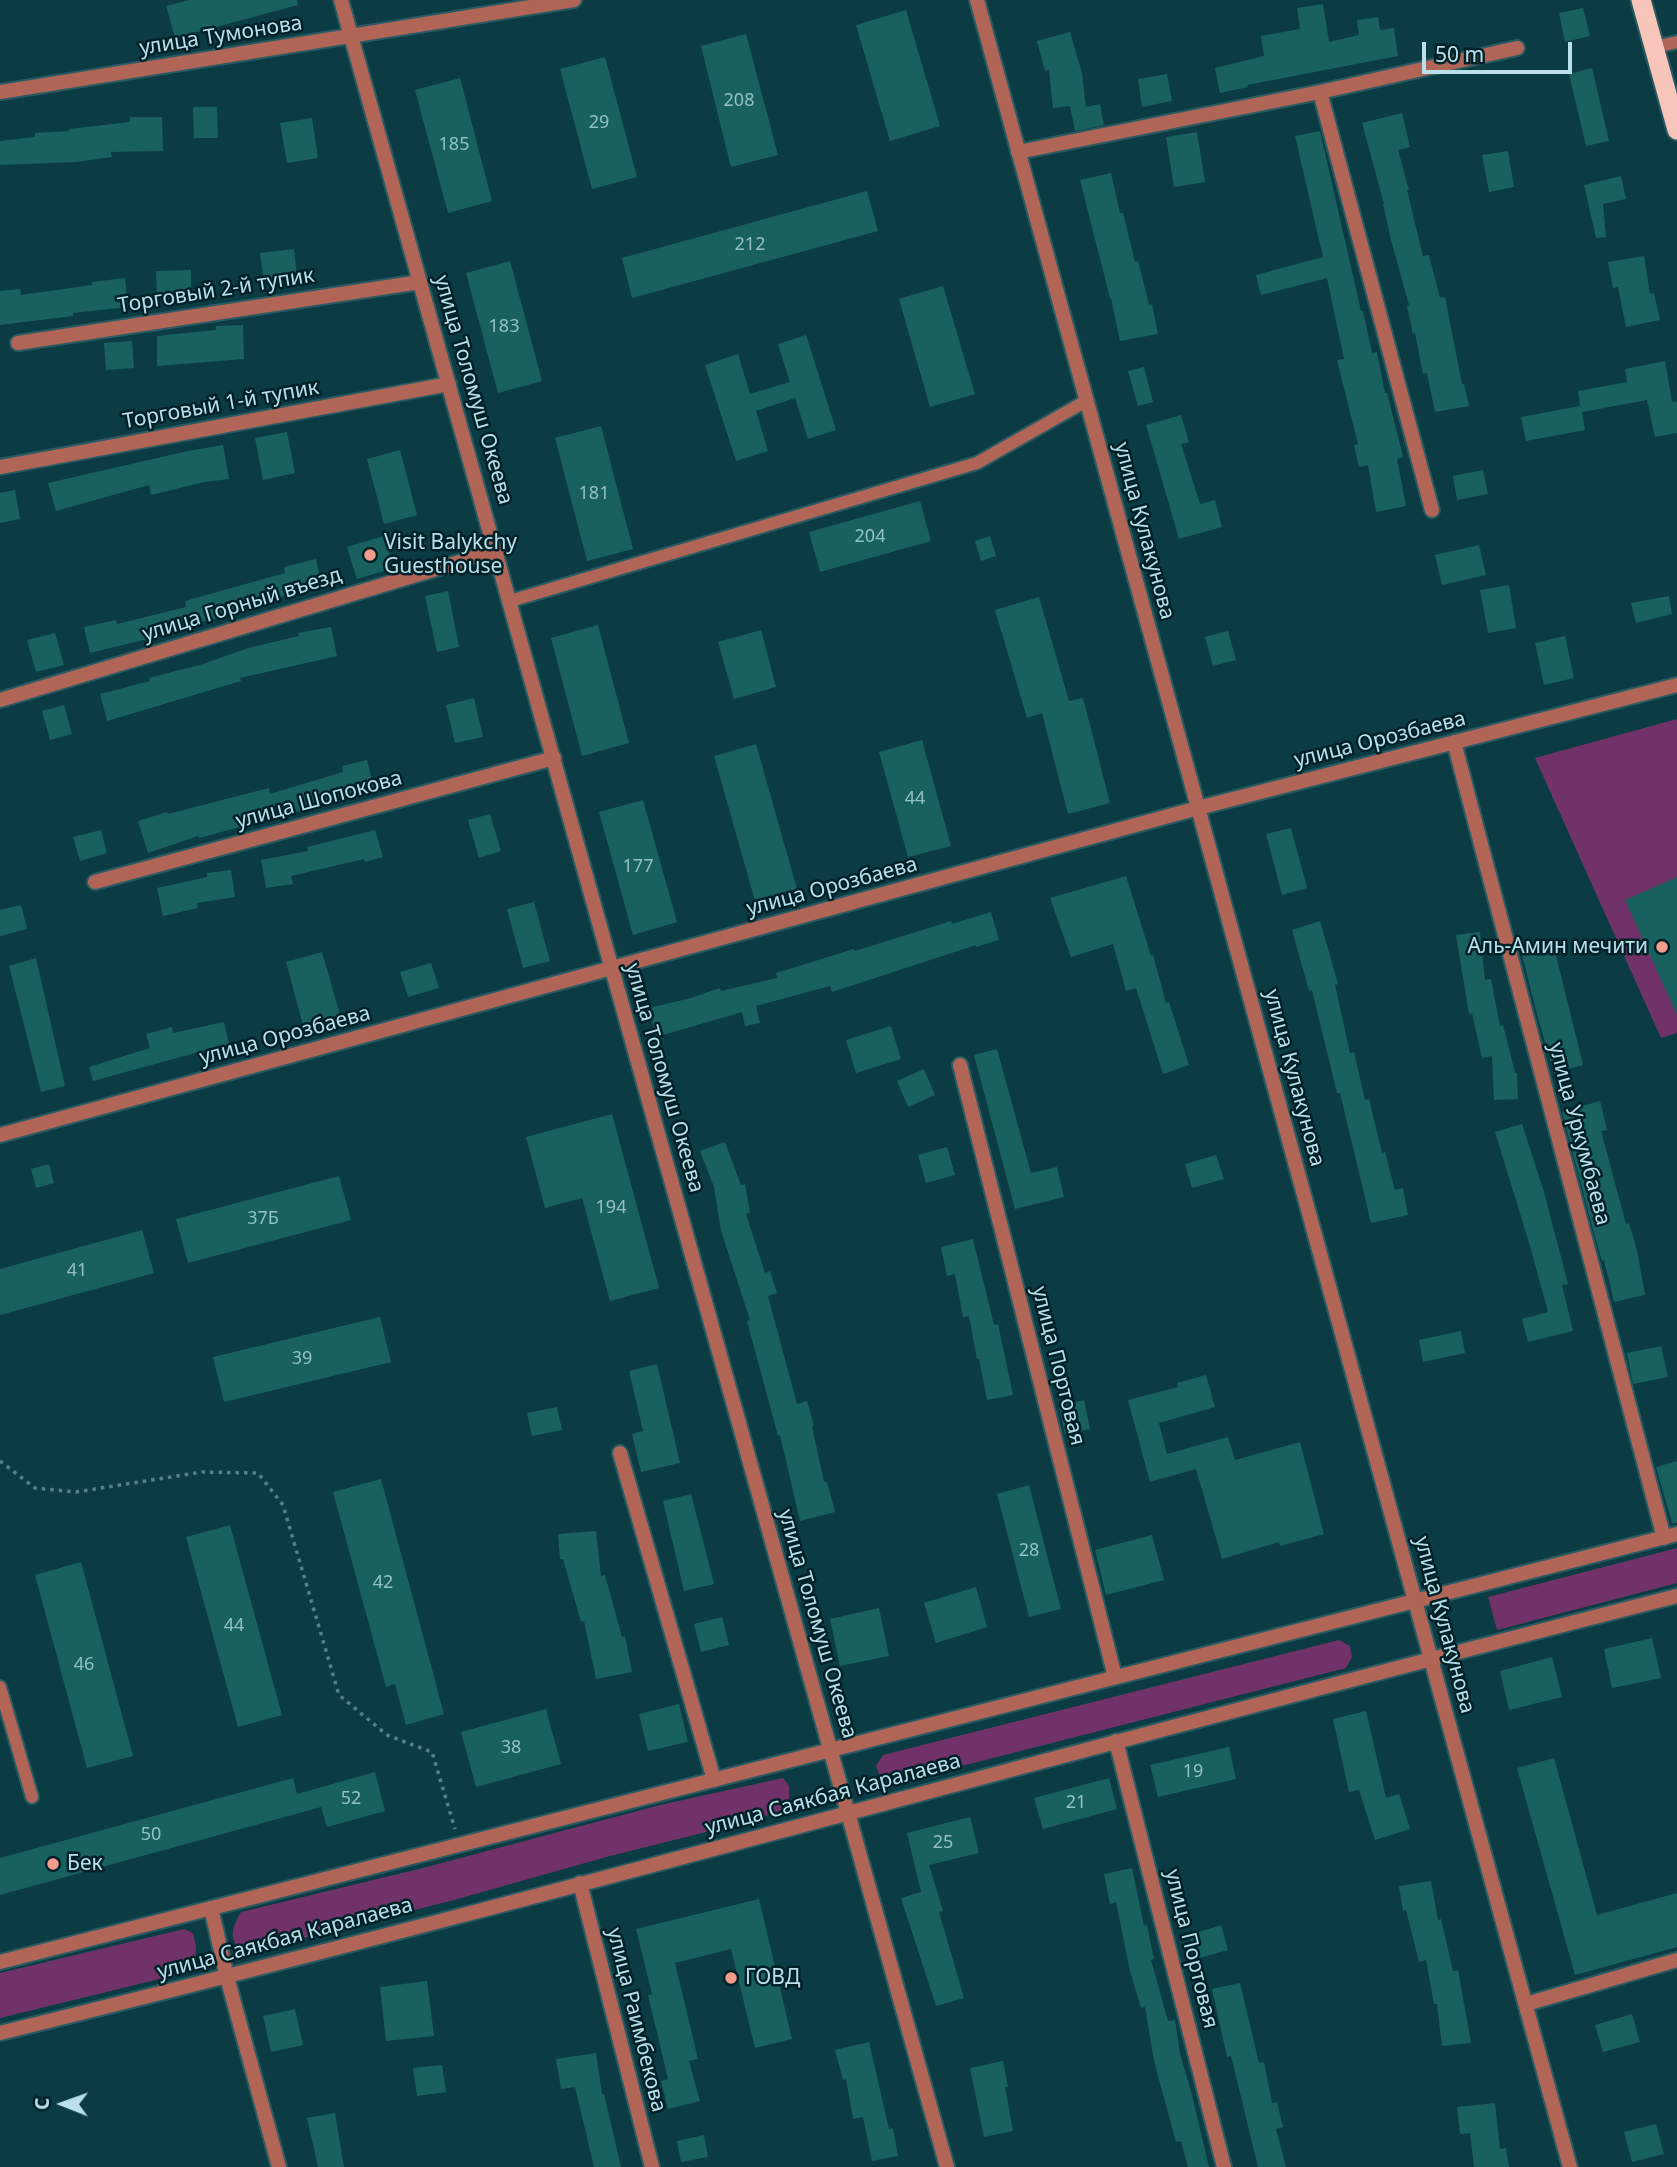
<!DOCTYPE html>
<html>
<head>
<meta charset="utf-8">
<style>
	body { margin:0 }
	#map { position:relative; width:1677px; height:2167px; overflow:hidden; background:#0b3c44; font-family:"Noto Sans",sans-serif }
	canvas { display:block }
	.north { position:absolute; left:28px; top:2069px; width:70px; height:70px; -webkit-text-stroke:5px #002128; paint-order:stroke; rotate:271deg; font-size:19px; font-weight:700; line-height:28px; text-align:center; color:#b9e0e9 }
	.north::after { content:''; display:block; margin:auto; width:24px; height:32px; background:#b9e0e9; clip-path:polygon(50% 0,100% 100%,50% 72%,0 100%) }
	.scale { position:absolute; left:1422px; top:42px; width:150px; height:32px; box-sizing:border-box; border:4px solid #b9e0e9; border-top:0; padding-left:9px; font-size:21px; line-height:24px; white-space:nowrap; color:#b9e0e9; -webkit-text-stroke:5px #002128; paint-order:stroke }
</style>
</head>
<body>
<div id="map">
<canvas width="1677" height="2167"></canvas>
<div class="north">С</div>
<div class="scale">50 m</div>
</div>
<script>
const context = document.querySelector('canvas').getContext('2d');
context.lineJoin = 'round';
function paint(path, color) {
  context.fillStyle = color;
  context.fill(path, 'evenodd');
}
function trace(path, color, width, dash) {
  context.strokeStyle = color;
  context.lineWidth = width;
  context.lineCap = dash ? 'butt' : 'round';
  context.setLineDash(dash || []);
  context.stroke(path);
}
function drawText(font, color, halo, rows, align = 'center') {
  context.font = font + ' "Noto Sans",sans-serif';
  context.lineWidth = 5;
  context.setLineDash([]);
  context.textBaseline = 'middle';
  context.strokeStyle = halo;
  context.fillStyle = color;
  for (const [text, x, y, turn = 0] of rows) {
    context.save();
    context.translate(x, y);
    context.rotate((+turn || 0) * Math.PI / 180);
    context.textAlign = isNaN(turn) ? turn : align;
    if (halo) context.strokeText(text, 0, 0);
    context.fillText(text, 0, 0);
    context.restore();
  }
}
paint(new Path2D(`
	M1677,719V1033L1661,1038L1535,758Z
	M1677,1548V1583L1497,1630L1488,1597Z
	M1339,1640L1350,1646L1352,1657L1346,1668L891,1784L880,1777L876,1766L883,1755Z
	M783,1778L789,1786V1800L785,1809L750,1821L610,1856L454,1900L252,1951H239C229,1934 232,1929 241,1912L423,1868L660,1805Z
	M184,1929L193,1933L196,1947L195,1964L184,1973L0,2018V1973Z`), '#71326a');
paint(new Path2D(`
	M189,0H297L298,5L175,38L166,6Z
	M1323,4L1329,42L1359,35L1357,20L1378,17L1380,30L1394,28L1398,56L1247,85L1248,87L1220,93L1215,68L1264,56L1261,36L1300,29L1297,8Z
	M1583,8L1590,36L1565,42L1559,13Z
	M906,10L940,126L890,141L856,25Z
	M1070,32L1082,73L1086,107L1100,104L1104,125L1075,131L1070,106L1053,108L1049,70L1045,71L1037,41Z
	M746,34L778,155L731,167L701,46Z
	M605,57L637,177L592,189L560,69Z
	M1592,68L1609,141L1586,146L1569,74Z
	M1167,74L1172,101L1142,107L1138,79Z
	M460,78L492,201L448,213L415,90Z
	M193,107H217L218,138H194Z
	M1402,113L1410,147L1398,150L1409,190H1407L1423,256L1429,255L1440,298L1445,297L1462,384H1464L1469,406L1435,412L1427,373L1423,374L1415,333L1413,334L1407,306L1409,305L1391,240L1383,204H1384L1362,123Z
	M130,117H162L163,151L111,152L112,157L76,162L0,165V141L35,137V133L69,131V129L130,122Z
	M312,118L318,158L287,163L280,123Z
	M1320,131L1361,311H1363L1372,353L1377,352L1385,393H1387L1403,457L1397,459L1406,506L1376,512L1368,465L1359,467L1354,445L1358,444L1337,360L1344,359L1327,278L1261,295L1256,275L1323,257L1295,136Z
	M1197,132L1205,182L1174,187L1166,137Z
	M1508,151L1514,187L1489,192L1482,155Z
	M1111,173L1120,213H1123L1135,262L1138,261L1149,305L1152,304L1158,334L1120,341L1111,298H1110L1080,180Z
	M1621,176L1626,199L1603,204L1606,237L1596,238L1584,185Z
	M867,191L878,231L632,298L622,258Z
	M294,249L297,277L264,281L260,253Z
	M1644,256L1650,294L1654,293L1660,320L1626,327L1618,287L1613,288L1608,262Z
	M510,261L542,381L498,393L466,273Z
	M191,270V296L157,297L156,271Z
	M125,278L128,307L73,313V316L0,325V291L20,289L21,295L92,285V282Z
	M943,286L975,394L930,407L899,299Z
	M243,325L244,359L157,366V336L216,330V326Z
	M806,335L836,430L808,439L795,398L756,411L768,451L736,461L705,365L738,354L750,394L790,382L778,344Z
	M132,341L134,368L106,370L104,343Z
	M1665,361L1672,402L1677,401V433L1655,437L1647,400L1582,412L1585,430L1526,441L1521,417L1580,406L1578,391L1627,382L1625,369Z
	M1144,367L1153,402L1138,406L1128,371Z
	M1181,415L1189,442L1181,444L1200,504L1215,500L1222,527L1179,539L1146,425Z
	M601,426L633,549L587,561L555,438Z
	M287,432L295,473L263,480L255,438Z
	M223,445L229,479L204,482L151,495L149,485L56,511L48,483L188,451Z
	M400,450L417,515L384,524L367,459Z
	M1483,470L1488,494L1457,500L1453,476Z
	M15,490L20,519L0,523V493Z
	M920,501L931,541L820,572L809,532Z
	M384,536L394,568L357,579L347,547Z
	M990,536L996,556L981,561L975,541Z
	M1479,545L1486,575L1442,585L1435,555Z
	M316,559L322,586L269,600V603L171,631L172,633L90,653L84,627L116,620L117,624L186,607L185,601L285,573L284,567Z
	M1509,585L1516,628L1488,633L1480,590Z
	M448,591L459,647L437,652L425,596Z
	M1669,596L1672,614L1636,623L1631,603Z
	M1039,597L1069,701L1083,698L1110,803L1068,814L1042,713L1027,718L995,610Z
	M598,625L629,743L582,756L551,638Z
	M331,627L337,656L240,678L241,681L107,721L100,694L150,681L149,678L203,664L248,648L299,636L298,633Z
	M761,630L776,687L734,699L718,642Z
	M1228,631L1236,660L1213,666L1205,637Z
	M55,633L64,665L36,672L27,640Z
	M1565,636L1574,678L1544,685L1535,643Z
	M474,698L483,737L455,743L446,705Z
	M64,705L72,734L50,740L42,711Z
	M922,740L951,846L908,857L879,752Z
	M756,744L797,889L755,901L714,756Z
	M367,760L374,789L331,799V802L229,830L199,838L198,836L148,853L138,821L167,812L168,814L269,788L270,794L343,772L342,766Z
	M643,800L677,922L633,935L599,812Z
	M490,814L501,851L479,858L468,820Z
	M1291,828L1307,888L1282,895L1266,834Z
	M101,830L107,853L80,861L73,837Z
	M375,830L383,857L365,862L364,859L291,876L293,884L266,888L261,860L308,851L307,847Z
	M231,870L235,897L197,903L198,908L163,916L157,888L207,877V873Z
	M1126,876L1151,956L1153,955L1166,1003L1169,1002L1189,1065L1163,1074L1136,988L1126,991L1113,944L1071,957L1050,898Z
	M1677,877V1015L1625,900Z
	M534,902L550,961L523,968L507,909Z
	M21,905L27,929L0,936V910Z
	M991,912L999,940L976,947V945L832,992L830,986L756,1006L760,1023L745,1026L742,1012L656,1037L649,1008L691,998L720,988L721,991L777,978L776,973L854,949L855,951L951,921L952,924Z
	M1320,921L1338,984L1335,985L1350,1053L1354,1052L1365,1100L1369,1099L1382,1153L1385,1152L1395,1190L1403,1188L1408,1215L1371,1223L1340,1093H1337L1312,990L1309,991L1292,930Z
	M1480,932L1485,980L1491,979L1500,1026L1503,1025L1515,1073H1517L1518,1099L1494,1100L1492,1056L1482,1058L1472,1013L1469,1014L1456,935Z
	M1552,939L1583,1065L1554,1073L1538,1018L1520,947Z
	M322,952L340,1015L303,1025L286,962Z
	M36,958L65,1086L41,1092L9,966Z
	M431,963L439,988L408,997L400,972Z
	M224,1022L230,1048L207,1053L206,1050L93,1081L89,1067L150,1048L146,1034L172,1027L173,1033Z
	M891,1026L901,1059L856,1073L846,1040Z
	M997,1049L1031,1173L1057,1167L1064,1197L1015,1209L974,1055Z
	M924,1069L935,1095L908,1107L897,1081Z
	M1600,1101L1607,1130L1601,1131L1626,1224L1629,1223L1637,1250L1645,1295L1614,1302L1604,1260L1602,1261L1595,1237L1562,1112Z
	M612,1114L659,1288L610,1301L582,1198L545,1208L526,1137Z
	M1522,1124L1544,1192L1568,1284L1562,1285L1573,1331L1528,1342L1522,1319L1548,1312L1530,1246L1495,1132Z
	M725,1142L741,1185L745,1184L750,1213L746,1214L765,1273L770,1271L777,1293L768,1296L797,1404L807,1401L814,1426H812L824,1482H827L835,1512L800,1521L780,1435L778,1436L747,1321L750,1320L721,1231L714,1187L700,1151Z
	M947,1147L955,1175L926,1183L918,1155Z
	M1216,1155L1224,1179L1192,1188L1185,1164Z
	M49,1164L54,1183L36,1188L31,1169Z
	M339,1176L351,1220L188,1263L176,1219Z
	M142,1230L154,1273L0,1315V1269Z
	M973,1239L994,1325L998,1324L1013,1395L987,1400L979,1359H977L969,1316L963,1317L955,1274L947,1276L941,1247Z
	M380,1317L391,1362L224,1402L213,1357Z
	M1461,1331L1465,1353L1423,1362L1419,1340Z
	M1661,1346L1668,1377L1633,1384L1627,1353Z
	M657,1364L680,1463L641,1472L632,1434L643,1431L629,1371Z
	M1206,1375L1215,1407L1159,1423L1167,1454L1228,1437L1235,1460L1300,1442L1324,1534L1280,1546L1279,1542L1222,1559L1196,1469L1150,1482L1128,1400L1178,1387L1177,1383Z
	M1084,1400L1090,1429L1065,1434L1059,1406Z
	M557,1407L562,1430L532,1436L527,1413Z
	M1677,1461V1523H1672L1656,1467Z
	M381,1479L444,1714L406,1725L395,1684L386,1687L333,1492Z
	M1029,1485L1061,1609L1029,1617L997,1494Z
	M691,1494L714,1584L684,1591L663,1501Z
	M230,1525L282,1715L238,1727L186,1537Z
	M596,1531L601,1576L605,1575L622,1637L625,1636L632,1672L596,1679L584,1621L581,1622L563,1559H560L558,1534Z
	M1152,1535L1164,1580L1106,1595L1095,1550Z
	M81,1562L133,1756L87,1768L35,1575Z
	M976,1587L987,1627L936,1643L924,1603Z
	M879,1608L889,1656L840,1666L830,1619Z
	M722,1617L729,1645L701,1652L694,1624Z
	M1652,1638L1661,1678L1612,1688L1604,1649Z
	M1552,1657L1562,1697L1509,1710L1500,1671Z
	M679,1704L688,1742L648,1751L639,1714Z
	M546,1709L561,1764L476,1787L461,1732Z
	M1366,1711L1386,1798L1399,1794L1410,1829L1375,1840L1359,1790L1349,1792L1333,1719Z
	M1229,1747L1236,1779L1158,1797L1150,1765Z
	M1554,1758L1597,1915L1677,1893V1947L1575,1975L1517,1768Z
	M375,1772L385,1811L327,1827L321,1807L0,1895V1858L293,1778L297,1794Z
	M1109,1778L1117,1809L1043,1829L1034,1798Z
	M970,1817L979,1853L929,1865L943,1911L939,1912L964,1998L936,2006L901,1898L921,1892L907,1833Z
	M1132,1868L1144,1926L1147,1925L1154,1959L1151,1960L1168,2021L1175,2020L1180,2054L1192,2095L1209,2167H1188L1181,2141L1176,2142L1154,2061L1145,2007L1141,2008L1130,1971L1116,1902L1110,1904L1104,1874Z
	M1431,1881L1438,1920L1441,1919L1453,1971L1458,1970L1471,2043L1442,2046L1437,2004H1434L1426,1960L1419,1962L1406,1910L1403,1911L1399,1886Z
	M759,1899L792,2039L755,2048L731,1949L675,1963L698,2059L689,2061L700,2101L668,2109L661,2081L668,2079L648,1995L652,1994L636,1929Z
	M1221,1925L1228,1950L1196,1959L1189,1935Z
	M427,1981L434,2036L386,2041L380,1987Z
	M1240,1983L1259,2063L1264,2062L1272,2103L1277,2102L1283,2127L1276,2129L1286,2167H1258L1231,2056L1227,2057L1212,1989Z
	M295,2009L303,2045L271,2052L263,2016Z
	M1632,2014L1640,2042L1603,2052L1595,2025Z
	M869,2042L889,2129L893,2128L898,2156L872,2161L863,2117L853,2119L846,2079L843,2080L835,2050Z
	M596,2053L602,2094H604L621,2167H594L575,2087L561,2089L556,2059Z
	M1003,2061L1008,2087H1005L1013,2131L984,2137L970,2068Z
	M442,2065L446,2092L417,2096L413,2068Z
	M1495,2103L1500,2149L1506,2148L1509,2167H1474L1470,2133L1460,2134L1457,2107Z
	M335,2113L344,2167H318L307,2118Z
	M1656,2124L1664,2154L1632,2162L1624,2132Z
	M704,2135L708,2157L681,2162L677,2141Z`), '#19615e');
const service = new Path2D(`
	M1654,47L1677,42
	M510,601L977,463L1086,401
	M0,1687L32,1797`);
const minor = new Path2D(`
	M0,92L574,0
	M1320,92L1432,510
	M1018,152L1320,92L1517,48
	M18,343L420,282
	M0,467L449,384
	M0,700L496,551
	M1454,742L1664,1538
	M95,882L554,758
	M960,1065L1115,1677
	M0,1135L1198,808L1677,685
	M620,1453L714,1780
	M1116,1741L1224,2167
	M580,1883L652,2167
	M211,1908L227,1977L279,2167
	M1526,2004L1677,1960`);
const tertiary = new Path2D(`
	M341,0L947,2167
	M977,0L1570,2167
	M0,1962L1677,1534
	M0,2033C561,1895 1117,1737 1677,1596`);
const trunk = new Path2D(`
	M1641,0L1677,130`);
trace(service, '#2a5a62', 16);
trace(minor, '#2a5a62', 18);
trace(tertiary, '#2a5a62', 18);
trace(trunk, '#2a5a62', 23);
trace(new Path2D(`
	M0,1461L35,1488L76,1492L202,1472L258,1473L283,1505L339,1695L387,1735L432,1752L455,1829`), '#548189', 3.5, [3.5, 5]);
trace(service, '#b16557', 12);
trace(minor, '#b16557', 14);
trace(tertiary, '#b16557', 14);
trace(trunk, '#f8c5ba', 19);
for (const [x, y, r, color] of [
	[370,555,7,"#f49d8c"],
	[1662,947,7,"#f49d8c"],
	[53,1864,7,"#f49d8c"],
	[731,1978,7,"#f49d8c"]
]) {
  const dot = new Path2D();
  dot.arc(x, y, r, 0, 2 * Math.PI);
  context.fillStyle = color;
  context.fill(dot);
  trace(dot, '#002128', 2.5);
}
drawText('18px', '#91c0c6', null, [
	["208",739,101],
	["29",599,123],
	["185",454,145],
	["212",750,245],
	["183",504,327],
	["181",594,494],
	["204",870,537],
	["44",915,799],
	["177",638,867],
	["194",611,1208],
	["37Б",263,1219],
	["41",77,1271],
	["39",302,1359],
	["28",1029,1551],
	["42",383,1583],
	["44",234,1626],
	["46",84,1665],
	["38",511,1748],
	["19",1193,1772],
	["52",351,1799],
	["21",1076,1803],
	["50",151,1835],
	["25",943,1843]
]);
drawText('21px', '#b9e0e9', '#002128', [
	["улица Тумонова",221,36,-9],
	["Торговый 2-й тупик",216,291,-9],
	["улица Толомуш Океева",473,390,74],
	["Торговый 1-й тупик",221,405,-10],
	["улица Кулакунова",1144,531,75],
	["улица Горный въезд",242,605,-17],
	["улица Орозбаева",1380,740,-14],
	["улица Шопокова",319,800,-15],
	["улица Орозбаева",832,887,-15],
	["улица Орозбаева",285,1036,-15],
	["улица Толомуш Океева",664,1078,74],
	["улица Кулакунова",1294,1078,75],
	["улица Уркумбаева",1579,1134,75],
	["улица Портовая",1058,1366,76],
	["улица Толомуш Океева",817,1624,74],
	["улица Кулакунова",1444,1625,75],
	["улица Саякбая Каралаева",833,1795,-15],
	["улица Саякбая Каралаева",285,1939,-15],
	["улица Портовая",1191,1949,76],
	["улица Раимбекова",636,2020,76]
]);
drawText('21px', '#b9e0e9', '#002128', [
	["Visit Balykchy",384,543],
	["Guesthouse",384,567],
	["Аль-Амин мечити",1648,947,"right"],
	["Бек",67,1864],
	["ГОВД",745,1978]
], 'left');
</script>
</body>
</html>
